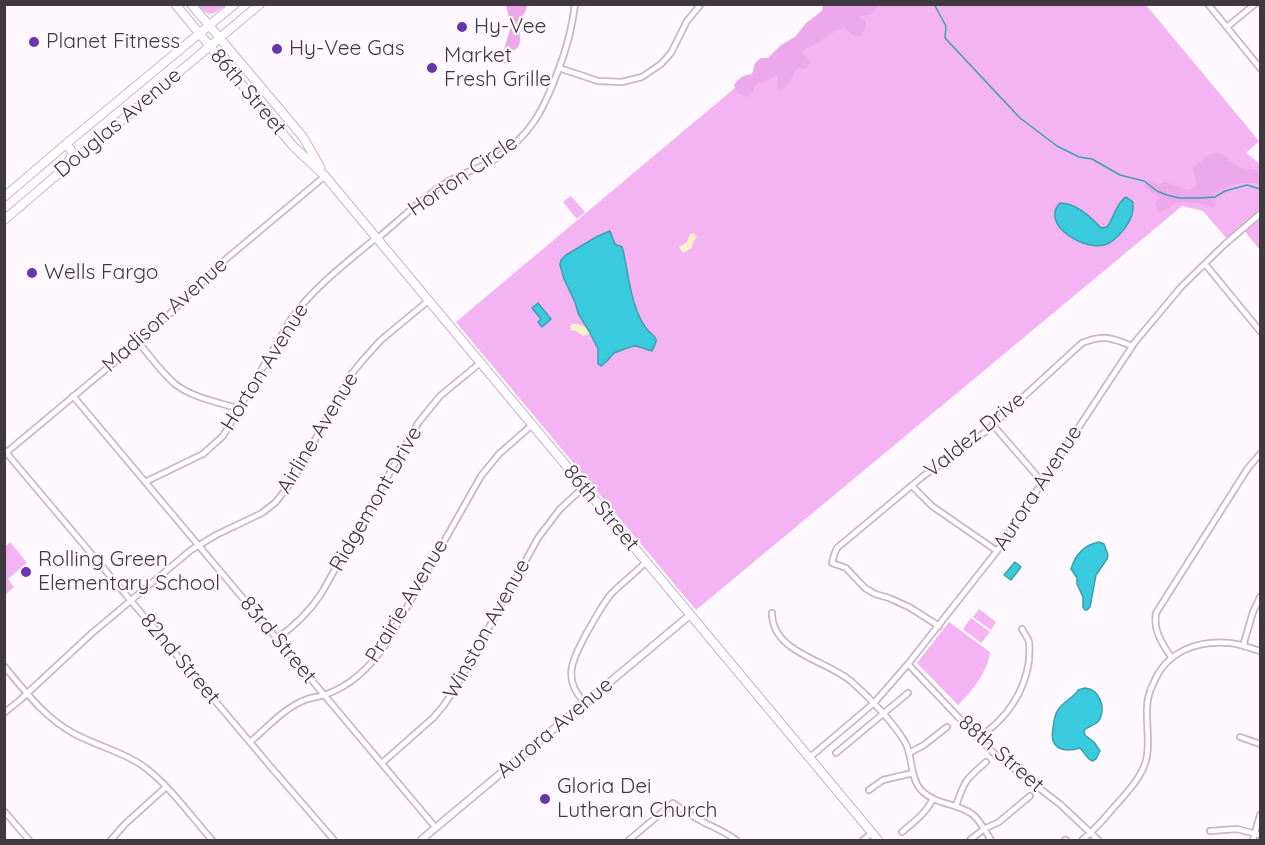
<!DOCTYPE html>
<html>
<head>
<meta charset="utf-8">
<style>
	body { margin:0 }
	#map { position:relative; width:1265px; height:845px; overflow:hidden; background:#fff8ff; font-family:Quicksand,sans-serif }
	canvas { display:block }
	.frame { position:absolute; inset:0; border:6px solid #3f383f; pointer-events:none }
</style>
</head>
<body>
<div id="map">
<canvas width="1265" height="845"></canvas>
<div class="frame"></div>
</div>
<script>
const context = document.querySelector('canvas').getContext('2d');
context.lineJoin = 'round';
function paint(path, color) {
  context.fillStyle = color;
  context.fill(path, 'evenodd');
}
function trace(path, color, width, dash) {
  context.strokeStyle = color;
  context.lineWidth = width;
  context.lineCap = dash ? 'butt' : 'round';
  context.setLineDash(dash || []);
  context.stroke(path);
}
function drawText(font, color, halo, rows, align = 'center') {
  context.font = font + ' Quicksand,sans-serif';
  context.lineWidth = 4.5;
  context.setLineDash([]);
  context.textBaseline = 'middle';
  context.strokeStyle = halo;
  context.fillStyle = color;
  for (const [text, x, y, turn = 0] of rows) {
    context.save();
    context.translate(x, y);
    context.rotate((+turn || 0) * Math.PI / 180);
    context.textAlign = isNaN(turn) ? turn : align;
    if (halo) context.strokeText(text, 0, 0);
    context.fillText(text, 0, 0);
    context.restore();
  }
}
paint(new Path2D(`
	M197,5H226C213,15 210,18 197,5Z
	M828,5H1146L1259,141L1246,153L1260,164V250L1243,229L1229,241L1203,211L1182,206L696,610L456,322L829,9Z
	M571,196L585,212L577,219L563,202Z
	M10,542L27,563L8,579L14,587L5,595V547Z
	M979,609L996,622L991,630L973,617Z
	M971,618L990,632L981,643L963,629Z
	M949,622L990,652C987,673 972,691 958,705L917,663Z`), '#f4b4f3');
paint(new Path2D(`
	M506,5H526L527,7C525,13 521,19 520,26C518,37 525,46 511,52L509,60L504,64L502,61L504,49L511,27Z
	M823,5H879L871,15L860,16L861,18L865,21C867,27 864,31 860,36H854L844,28C832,31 828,37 817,43C813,45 808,47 804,50L803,54L810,60L808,67L804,69L798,68C790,76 792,88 779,90C776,86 777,81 778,76H776L763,82H758C753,88 754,94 746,97L741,94L737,93L734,85C739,78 743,75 752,74L755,63L761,58H768L781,45L795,37L806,23L822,11Z
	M1219,152C1226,157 1232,164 1240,167C1247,170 1254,168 1260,171V184C1242,181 1229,184 1214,194L1216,204L1214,208L1198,203L1176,202L1170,208L1159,213L1155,204L1159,197L1144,187L1148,180L1157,185L1165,182L1189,190L1195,186L1196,183L1193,167L1209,155Z`), '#eda8ec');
paint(new Path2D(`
	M694,233L697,237L693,242L692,248L683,253L679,247L687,242L690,234Z
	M572,324C579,323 584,326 589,330V334L583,336L576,331L571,330L570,327Z`), '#fbf1cb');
const water = new Path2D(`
	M1126,197L1133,202C1134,212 1131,220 1125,228C1120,234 1115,241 1107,244C1087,253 1039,225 1060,203C1076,203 1091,217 1101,228L1107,227C1114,218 1116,203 1126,197Z
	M610,231L615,244L622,247L623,250C628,271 629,291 637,311C639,316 642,323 646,328C654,340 661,333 652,351C647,350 642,347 636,346C629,346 621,351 614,353L607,361L601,366L598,364V349L589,331L578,313L575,302L564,279L560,265L561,260L566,255L598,236Z
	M538,303L551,319L542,327L538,322L541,319L532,308Z
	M1099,542L1104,544L1108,555L1107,559L1096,575L1090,607L1087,610H1085L1083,607V597L1077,584V578L1071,569C1075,555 1084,545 1099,542Z
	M1015,562L1021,567L1011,580L1004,575Z
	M1085,688C1099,689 1106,707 1100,719C1097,725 1089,726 1084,730L1085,735L1094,742L1100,751L1096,759L1092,761C1086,758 1085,753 1080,748C1063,753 1049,749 1053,728C1054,722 1054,715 1058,710C1063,701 1074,698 1078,690Z`);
paint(water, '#39cbdd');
trace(water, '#3b9fae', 1.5);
trace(new Path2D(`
	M934,4L946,26L945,38L1020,118L1057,146L1079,157L1092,159L1120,175L1144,181L1157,191L1167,195L1179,198H1200L1215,197L1225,191L1247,185L1260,189`), '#3b9fae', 1.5);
const minor = new Path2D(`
	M1208,4L1260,68
	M1227,27L1255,4
	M559,68L598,81L622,82L642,77L661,64L671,53L687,21L701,4
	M377,239C398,221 418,202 441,186C457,174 478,170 495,159C531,135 543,111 558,71C567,48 572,30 575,4
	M1205,264L1260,331
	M138,342C150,356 161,372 175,384C193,398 218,402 240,409
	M73,396L436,828
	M993,425L1038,477L1045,480
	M4,450L270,766L334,840
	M7,452L154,329L226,259L325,176
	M145,482L203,454L223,436L291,319C314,287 346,263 376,238
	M912,486L932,506L997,551
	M772,613C772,653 827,660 852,682C869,697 895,724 906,744C913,759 910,779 922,791C936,805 957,803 972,814C981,821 985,831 991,840
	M939,626L909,607L889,598L875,594L865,588L846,568L832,563L834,555L837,548L922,477L985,432L1082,343C1103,334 1112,338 1132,346
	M277,638C295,626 309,612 321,594L418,423L440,396L480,363
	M1243,646L1253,612L1260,597
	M1171,657C1162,643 1153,631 1156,613L1248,468L1260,454
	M908,664L978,738L995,754L1061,805L1098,840
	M4,666C25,691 44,717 73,733C96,746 122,751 143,766C170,786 190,815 212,840
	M585,703C561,678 573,660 586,634C594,621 601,606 611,594C622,583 635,573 646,562
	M4,713L20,700L91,634L191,550L216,535L262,513L276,502L292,481L341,393L350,376L362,361L381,340L428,301
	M1240,737L1260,744
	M978,738C1005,720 1024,694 1029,661C1029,655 1030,647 1029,642C1028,638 1024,633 1022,629
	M250,742C267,728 284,708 305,700C312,697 320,697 327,694C352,685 371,666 386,644L481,476L499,454L532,425
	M836,753L908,693
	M909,753L924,745L947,727
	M809,758L874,703L908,664L997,551L1135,342L1181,287L1225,244L1260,214
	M382,763L433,718L444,705L456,687L538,538L560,509L584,487
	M869,790L883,780L913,773
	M956,806C964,781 966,779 986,762
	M4,811L29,840
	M1210,831L1237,829L1260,835
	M902,832C914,822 926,813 933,799
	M111,840L125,824L166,787
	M629,840L673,803C684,811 695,818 707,824C718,829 727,833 736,840
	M863,840L872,833
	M970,840L984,829L999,822L1030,796
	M1065,840H1066
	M1082,840C1094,831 1104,819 1114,807C1124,796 1135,785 1142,771C1152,752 1146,729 1147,708C1147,699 1150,690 1154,682C1167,651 1198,640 1230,643C1240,644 1250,648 1260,651
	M1253,840L1260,815`);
const tertiary = new Path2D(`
	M421,840L690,615`);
const primary = new Path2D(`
	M175,4L293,146L325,176L878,840
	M191,4L303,137L320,167
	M66,144L71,150L72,155L67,163
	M4,197L66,144L235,4
	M4,220L65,168L260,4`);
trace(minor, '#c8b7c8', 8);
trace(tertiary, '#c8b7c8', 9);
trace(primary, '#c8b7c8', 10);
trace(minor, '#fff', 4.5);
trace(tertiary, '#fff', 6);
trace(primary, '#fff', 8);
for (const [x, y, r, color] of [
	[462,27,6,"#6935ac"],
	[34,42,6,"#6935ac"],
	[277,49,6,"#6935ac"],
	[432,68,6,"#6935ac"],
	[32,273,6,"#6935ac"],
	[26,572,6,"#6935ac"],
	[545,799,6,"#6935ac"]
]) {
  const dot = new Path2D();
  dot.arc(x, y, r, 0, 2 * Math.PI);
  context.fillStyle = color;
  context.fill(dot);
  trace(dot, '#fff8ff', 2);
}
drawText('21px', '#3f383f', '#fff8ff', [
	["Hy-Vee",474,27],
	["Planet Fitness",46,42],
	["Hy-Vee Gas",289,49],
	["Market",444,56],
	["Fresh Grille",444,80],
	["Wells Fargo",44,273],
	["Rolling Green",38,560],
	["Elementary School",38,584],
	["Gloria Dei",557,787],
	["Lutheran Church",557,811]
], 'left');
drawText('21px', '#3f383f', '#fff8ff', [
	["86th Street",248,92,50],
	["Douglas Avenue",118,123,-40],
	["Horton Circle",463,176,-34],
	["Madison Avenue",165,315,-42],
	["Horton Avenue",265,367,-58],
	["Airline Avenue",318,433,-59],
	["Valdez Drive",975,435,-39],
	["Aurora Avenue",1038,488,-57],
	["Ridgemont Drive",376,499,-60],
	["86th Street",601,508,50],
	["Prairie Avenue",407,601,-59],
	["Winston Avenue",487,629,-61],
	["83rd Street",278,640,50],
	["82nd Street",180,659,50],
	["Aurora Avenue",555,728,-40],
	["88th Street",1001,754,41]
]);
</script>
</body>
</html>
